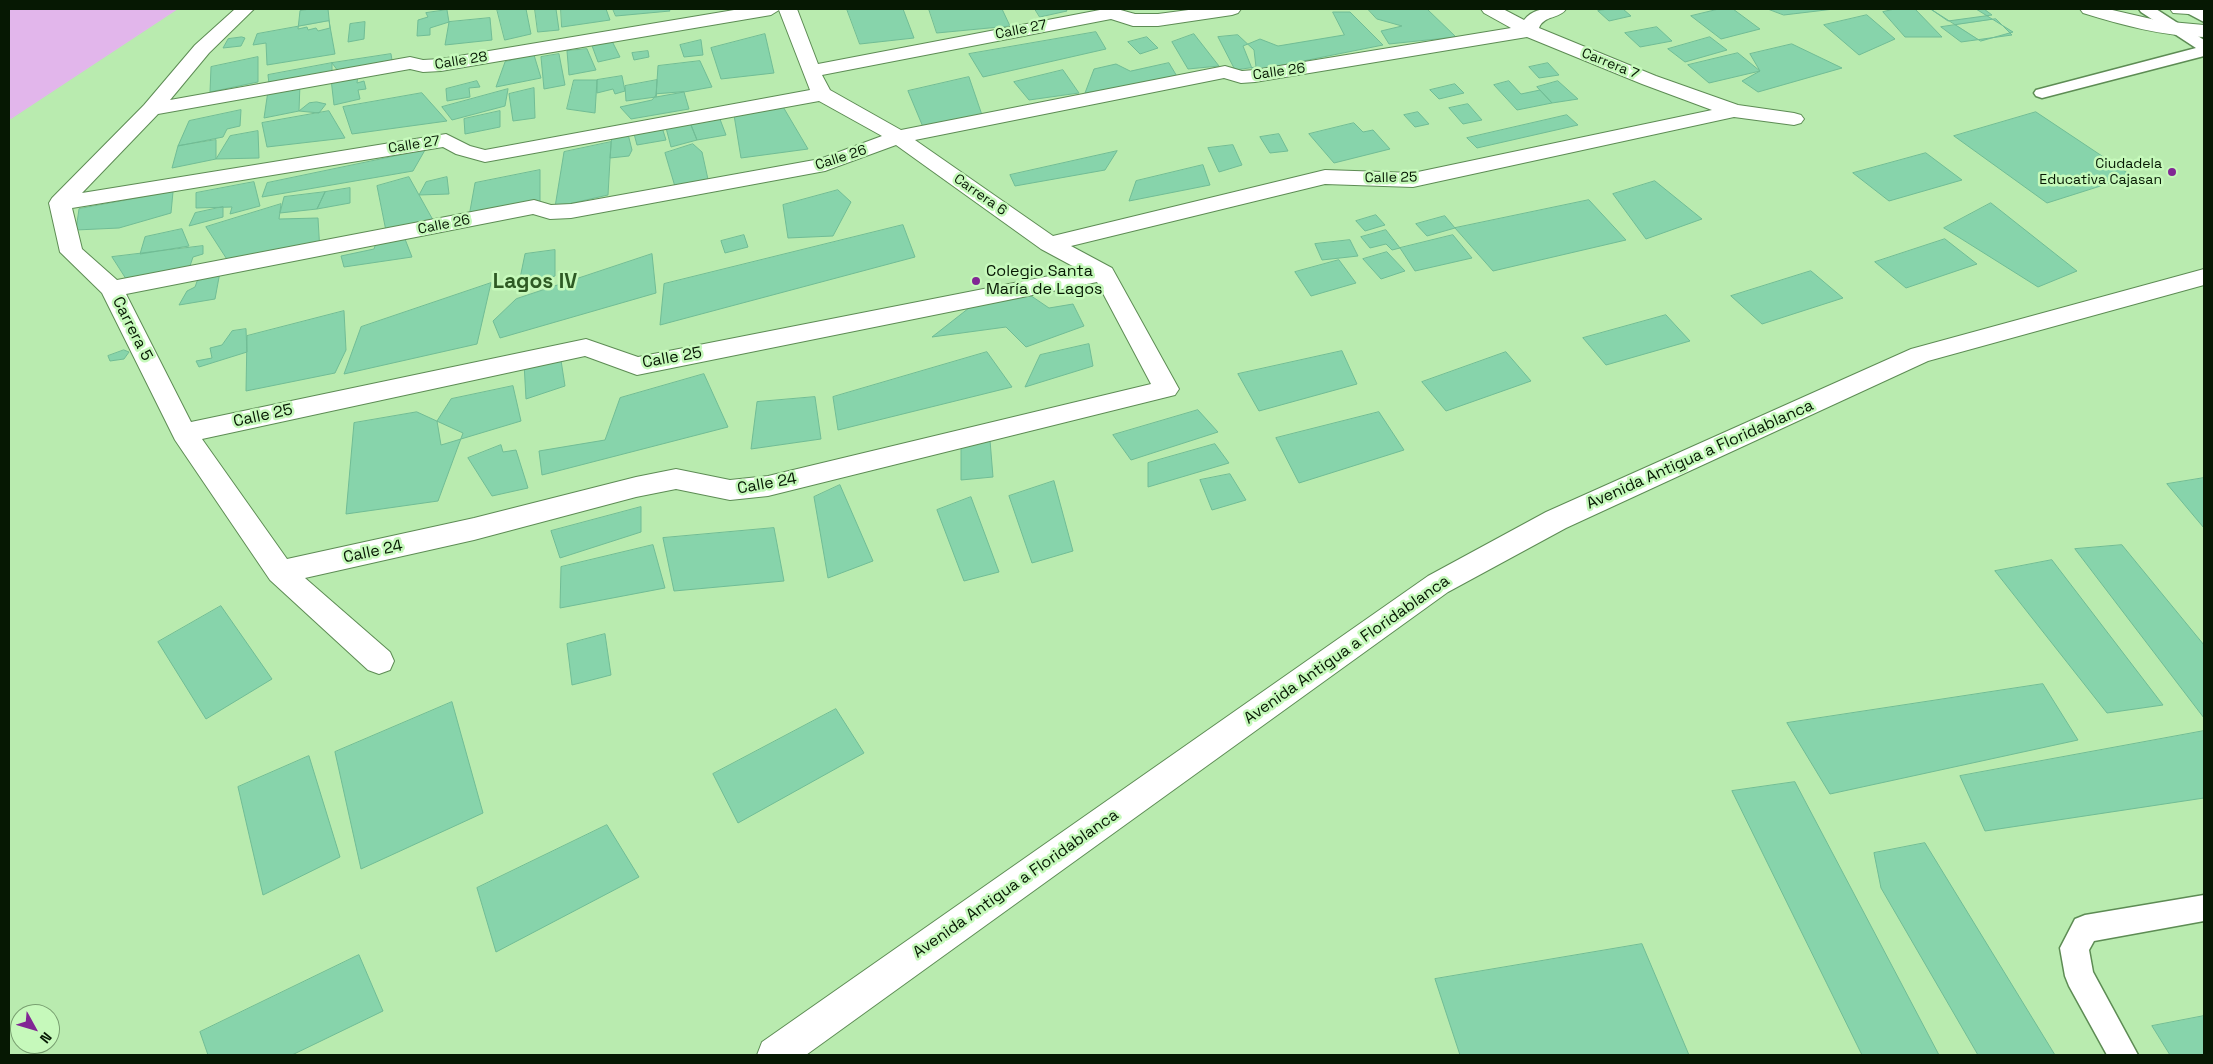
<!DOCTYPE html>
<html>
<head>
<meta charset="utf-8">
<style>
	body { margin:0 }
	#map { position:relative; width:2213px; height:1064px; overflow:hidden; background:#b9ebaf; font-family:"Space Grotesk",sans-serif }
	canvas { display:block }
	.frame { position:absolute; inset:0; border:10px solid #061803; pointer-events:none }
	.north { position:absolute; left:10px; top:1004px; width:50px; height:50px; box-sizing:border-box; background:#c6f9bb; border:1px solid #799f71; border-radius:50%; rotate:129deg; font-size:14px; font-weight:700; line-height:20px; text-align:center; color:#061803 }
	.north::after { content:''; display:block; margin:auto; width:18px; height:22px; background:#812794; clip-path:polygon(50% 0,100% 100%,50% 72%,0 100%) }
</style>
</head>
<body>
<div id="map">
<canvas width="2213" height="1064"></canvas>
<div class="frame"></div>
<div class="north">N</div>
</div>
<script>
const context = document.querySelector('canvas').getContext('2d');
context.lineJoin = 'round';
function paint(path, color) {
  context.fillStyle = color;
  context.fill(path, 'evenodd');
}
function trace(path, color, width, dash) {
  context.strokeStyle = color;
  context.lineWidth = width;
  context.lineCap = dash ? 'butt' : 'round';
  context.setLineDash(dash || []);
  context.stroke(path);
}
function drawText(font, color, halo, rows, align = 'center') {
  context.font = font + ' "Space Grotesk",sans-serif';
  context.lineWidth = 5;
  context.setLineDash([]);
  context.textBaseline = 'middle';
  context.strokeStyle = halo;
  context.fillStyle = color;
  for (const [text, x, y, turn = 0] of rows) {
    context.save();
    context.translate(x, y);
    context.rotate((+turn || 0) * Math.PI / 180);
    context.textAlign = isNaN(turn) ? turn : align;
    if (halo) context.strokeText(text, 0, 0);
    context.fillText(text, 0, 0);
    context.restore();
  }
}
paint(new Path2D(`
	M9,9H178L11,119L9,118Z`), '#e2b6eb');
const building = new Path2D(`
	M310,9H328L330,28L318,31L316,28L308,30L307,27L298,29L300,11Z
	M497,9H526L531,34L505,40Z
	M535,9H556L559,30L538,32Z
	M561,9H606L610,20L562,27Z
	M613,9H669L670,11L616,16Z
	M847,9H903L914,38L860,44Z
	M929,9H1002L1010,26L937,33Z
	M1035,9H1066L1067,11L1040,17Z
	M1368,9H1427L1456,37L1389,44L1381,31L1402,26L1377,19Z
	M1608,9H1623L1631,16L1609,21L1598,11Z
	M1719,9H1733L1760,29L1721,39L1691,16Z
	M1768,9H1834L1784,15Z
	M1895,9H1915L1942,37H1905L1883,12Z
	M1931,9H1976L2013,32L1981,41Z
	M1937,9H1984L1992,15L1948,21L1932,10Z
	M447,10L449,22L430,28V35L417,36L418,20L428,17L426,13Z
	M1333,12H1350L1383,45L1253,71L1243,46L1260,39L1278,46L1344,35Z
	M1867,15L1895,39L1859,55L1824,25Z
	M490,18L492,40L445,45L449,22Z
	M1996,19L2012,35L1961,42L1941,27Z
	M329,21L335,54L267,65L266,43L253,45L257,34Z
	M365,22L364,39L348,42L350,24Z
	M1657,27L1672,41L1640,47L1625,33Z
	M1096,32L1106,49L983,77L969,54Z
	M765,34L774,73L721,79L711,48Z
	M1194,34L1219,66L1188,69L1172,42Z
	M1238,35L1254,50L1256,67L1235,70L1218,37Z
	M242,37L245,38L241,46L223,48L228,39Z
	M1147,37L1158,48L1140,54L1128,42Z
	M1710,37L1727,50L1685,62L1668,49Z
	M611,39L620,57L598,62L591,43Z
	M701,40L703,55L684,57L680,45Z
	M1792,44L1842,68L1758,92L1742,81L1760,71L1750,54Z
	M587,49L596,70L569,75L567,51Z
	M648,51L649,57L634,60L632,53Z
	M1738,53L1760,71L1709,83L1688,65Z
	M391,54L392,60L338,71L332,63Z
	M559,54L565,85L544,89L541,57Z
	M534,55L541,78L496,87L505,62Z
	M258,57V82L210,92L211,67Z
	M700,61L712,87L656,97L658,66Z
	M332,63V73L269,84L268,75Z
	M1169,63L1178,78L1085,93L1094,69L1116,64L1130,71Z
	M1548,63L1559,75L1539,78L1529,67Z
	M1063,70L1079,93L1029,100L1014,82Z
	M358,75L357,83L364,81L366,89L358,90L360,99L334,105L331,79Z
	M622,76L625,91L615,94L613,89L597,93V80Z
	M969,77L982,115L923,127L908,91Z
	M574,80H597L595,113L567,109Z
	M657,80L656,97L626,101L625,86Z
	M477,81L480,87L469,88L470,97L447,101L446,89Z
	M1509,81L1521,94L1540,90L1552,103L1517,110L1494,85Z
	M1558,81L1578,99L1552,103L1537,87Z
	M300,84L299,111L264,118L268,91Z
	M1455,84L1464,93L1439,99L1430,90Z
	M534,88L535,118L513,121L509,94Z
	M508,89L505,106L452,120L442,107Z
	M684,92L689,109L631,119L620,107L652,100L657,94Z
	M422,93L447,121L352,134L343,107Z
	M317,102L326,104L319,113L299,111L309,103Z
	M1468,104L1482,120L1463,124L1449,108Z
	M782,105L808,149L741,158L734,115Z
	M241,110L240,126L227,129L223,137L178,146L189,121Z
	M329,111L345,138L267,147L262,123Z
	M500,111V127L465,134L464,119Z
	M1418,112L1429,124L1415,127L1404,115Z
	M2036,112L2132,176L2047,203L1954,136Z
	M718,114L726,135L697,140L689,120Z
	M1567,115L1578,125L1477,148L1467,138Z
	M689,120L697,140L671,147L665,124Z
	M1354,123L1363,132L1373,130L1390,149L1334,163L1309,134Z
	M661,124L666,140L637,145L633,130Z
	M627,130L632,150L629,156L610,158L612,134Z
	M258,131L259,158L216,159L230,136Z
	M1279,134L1288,151L1270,153L1260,137Z
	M216,140V159L172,168L178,146Z
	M611,142L608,195L555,207L564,152Z
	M693,144L702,152L709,184L676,190L665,153Z
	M1233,145L1242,165L1219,172L1208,148Z
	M425,150L413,171L262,197L267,183Z
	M1117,151L1105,170L1015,186L1010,175Z
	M1926,153L1962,180L1889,201L1853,173Z
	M1203,165L1210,185L1129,201L1136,181Z
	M540,170V202L468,222L475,183Z
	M409,177L433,220L387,236L377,186Z
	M447,177L449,194L419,195L426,182Z
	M1655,181L1702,219L1646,239L1613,194Z
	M254,182L260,206L230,214L232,207L196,208V193Z
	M350,188V203L317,209L325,192Z
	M838,190L851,202L833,236L788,238L783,205Z
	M173,192L171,213L119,228L76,230L79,209Z
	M325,192L317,209L280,213L284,197Z
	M1589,200L1626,240L1493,271L1455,228Z
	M1991,203L2077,271L2038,287L1944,228Z
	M281,204L279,219L318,218L320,252L230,264L206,227Z
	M223,207V217L189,226L195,213Z
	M1376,215L1385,225L1365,231L1356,221Z
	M1445,216L1455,228L1427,236L1416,224Z
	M903,225L915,257L660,325L664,284Z
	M182,229L189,246L140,254L145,237Z
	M1386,230L1400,248L1392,250L1386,244L1370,248L1361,237Z
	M744,235L748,247L725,253L721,241Z
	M1453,235L1472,258L1415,271L1400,248Z
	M405,239L412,257L344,267L341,256L374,249L376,243Z
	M1945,239L1977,264L1906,288L1875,262Z
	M1350,240L1358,256L1322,260L1315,244Z
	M203,246V254L193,257L189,269L128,282L112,257Z
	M555,250V276L518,288L525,254Z
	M1387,252L1405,271L1381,279L1363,259Z
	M652,254L656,293L500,338L493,321L516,299Z
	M1339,260L1356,283L1311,296L1295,272Z
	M1811,271L1843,298L1762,324L1731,296Z
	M220,272L215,299L179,305L187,291L195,287L199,276Z
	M491,283L477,344L344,374L361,327Z
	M1021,289L1049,308L1073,304L1084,326L1026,347L1006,327L932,337L983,297Z
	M344,311L346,350L335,373L246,391L247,336Z
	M1666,315L1690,341L1606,365L1583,338Z
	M246,329L247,352L199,367L196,361L212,358L210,348L222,345L232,331Z
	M1089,344L1093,366L1025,387L1040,355Z
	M124,350L129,352L124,359L110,361L108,356Z
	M1342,351L1357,384L1259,411L1238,374Z
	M987,352L1012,387L838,430L833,397Z
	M1506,352L1531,381L1446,411L1422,382Z
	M560,354L565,386L526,399L524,363Z
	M704,374L728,427L542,475L539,451L605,440L620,398Z
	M513,386L521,421L441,445L437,421L451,399Z
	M815,397L821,439L751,449L757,402Z
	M1198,410L1218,432L1131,460L1113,435Z
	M417,412L463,433L438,501L346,514L354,423Z
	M1379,412L1404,450L1299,483L1276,438Z
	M990,440L993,477L961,480V448Z
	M1215,444L1229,463L1148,487V463Z
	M501,445L503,452L516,450L528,488L492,496L468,458Z
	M1230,474L1246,500L1212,510L1200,480Z
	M2204,478V528L2167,484Z
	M1054,481L1073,551L1032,563L1009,496Z
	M840,485L873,561L828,578L814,497Z
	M971,497L999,572L964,581L937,510Z
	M641,507V532L560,558L551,531Z
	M774,528L784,581L674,591L663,538Z
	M653,545L665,588L560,608L561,567Z
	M2122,545L2204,645V718L2075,549Z
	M2052,560L2163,705L2107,713L1995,571Z
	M221,606L272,679L206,719L158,642Z
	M605,634L611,675L572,685L567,644Z
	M2043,684L2078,740L1830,794L1787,723Z
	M452,702L483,813L361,869L335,752Z
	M836,709L864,753L738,823L713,774Z
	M2204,731V798L1985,831L1960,776Z
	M309,756L340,857L263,895L238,787Z
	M1795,782L1939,1055H1862L1732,791Z
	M607,825L639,877L496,952L477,888Z
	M1925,843L2055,1055H1978L1881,888L1874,853Z
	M1642,944L1689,1055H1460L1435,979Z
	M359,955L383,1011L292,1055H208L200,1032Z
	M2204,1016V1055H2170L2152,1026Z`);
paint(building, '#87d4ab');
trace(building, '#70bc95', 1);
const service = new Path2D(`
	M2139,9H2156L2204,40V56L2042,98L2036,96L2034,93L2036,90L2196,48L2141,12Z
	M2185,9H2200L2204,11V22L2187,13Z
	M2204,895V921L2094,941L2089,950L2093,972L2138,1055H2107L2069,986L2065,976L2060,948L2075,919L2085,915Z`);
const minor = new Path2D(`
	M235,9H254L209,53L170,100L410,57L423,60L441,59L740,9H797L818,64L1105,9H1117L1135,14H1158L1196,9H1241L1238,13L1232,15L1158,26H1133L1111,19L822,75L830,90L901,130L1225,66L1242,71L1255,70L1511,28L1484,13L1481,9H1503L1524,20C1535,6 1550,9 1566,9C1560,19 1544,15 1539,28L1656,76L1738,105L1794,113L1801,115L1804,119L1801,123L1794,125L1734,117L1413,187L1325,184L1071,246L1112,268L1179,389L1175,395L768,496L730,500L676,489L636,497L474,540L305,578L390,652L394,661L390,670L379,674L368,670L270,580L175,440L102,293L60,252L49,203L52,198L144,105L195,45ZM779,10L810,90L485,150L470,146L446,134L82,193L158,114L410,69L423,72L441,71L771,15ZM1527,37L1642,84L1712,110L1413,173L1325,170L1053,236L915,140L1224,78L1241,83L1255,82ZM819,101L882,136L820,159L571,204L551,205L534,200L117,280L82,249L72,208L443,147L456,154L485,162ZM896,145L1041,249L1080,270L638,357L586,339L191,422L126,294L533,214L550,219L571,218L825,171ZM1097,282L1151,384L768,476L730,480L676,469L636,477L474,518L287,559L202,439L585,356L637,375Z`);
const tertiary = new Path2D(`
	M2080,9H2108L2160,21L2204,25V37C2162,36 2122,25 2083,13Z
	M2170,9H2204V15L2173,13Z
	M2204,269V285L1928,361L1566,528L1448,592L806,1055H757L762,1042L1428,576L1546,512L1911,349Z`);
trace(service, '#5d8c54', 3);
trace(minor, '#5d8c54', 2);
trace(tertiary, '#5d8c54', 2);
paint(service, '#fff');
paint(minor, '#fff');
paint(tertiary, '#fff');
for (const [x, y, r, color] of [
	[2172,172,5,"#812794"],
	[976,281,5,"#812794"]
]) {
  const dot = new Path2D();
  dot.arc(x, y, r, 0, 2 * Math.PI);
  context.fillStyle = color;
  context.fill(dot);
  trace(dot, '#c6f9bb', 2);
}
drawText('14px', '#061803', '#c6f9bb', [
	["Calle 27",1021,30,-11],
	["Calle 28",461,61,-9],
	["Carrera 7",1610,64,22],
	["Calle 26",1279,72,-8],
	["Calle 27",414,145,-9],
	["Calle 26",841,158,-18],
	["Calle 25",1391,178,-1],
	["Carrera 6",980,195,35],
	["Calle 26",444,225,-11]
]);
drawText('14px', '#061803', '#c6f9bb', [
	["Ciudadela",2162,164],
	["Educativa Cajasan",2162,180]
], 'right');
drawText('16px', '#061803', '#c6f9bb', [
	["Colegio Santa",986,272],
	["María de Lagos",986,290]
], 'left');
drawText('16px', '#061803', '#c6f9bb', [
	["Carrera 5",132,329,63],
	["Calle 25",672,358,-10],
	["Calle 25",263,416,-12],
	["Avenida Antigua a Floridablanca",1700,455,-24],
	["Calle 24",767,484,-10],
	["Calle 24",373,552,-12],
	["Avenida Antigua a Floridablanca",1347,650,-35],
	["Avenida Antigua a Floridablanca",1016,884,-35]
]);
drawText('bold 21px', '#2e5a24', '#c6f9bb', [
	["Lagos IV",535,282]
]);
</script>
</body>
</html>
